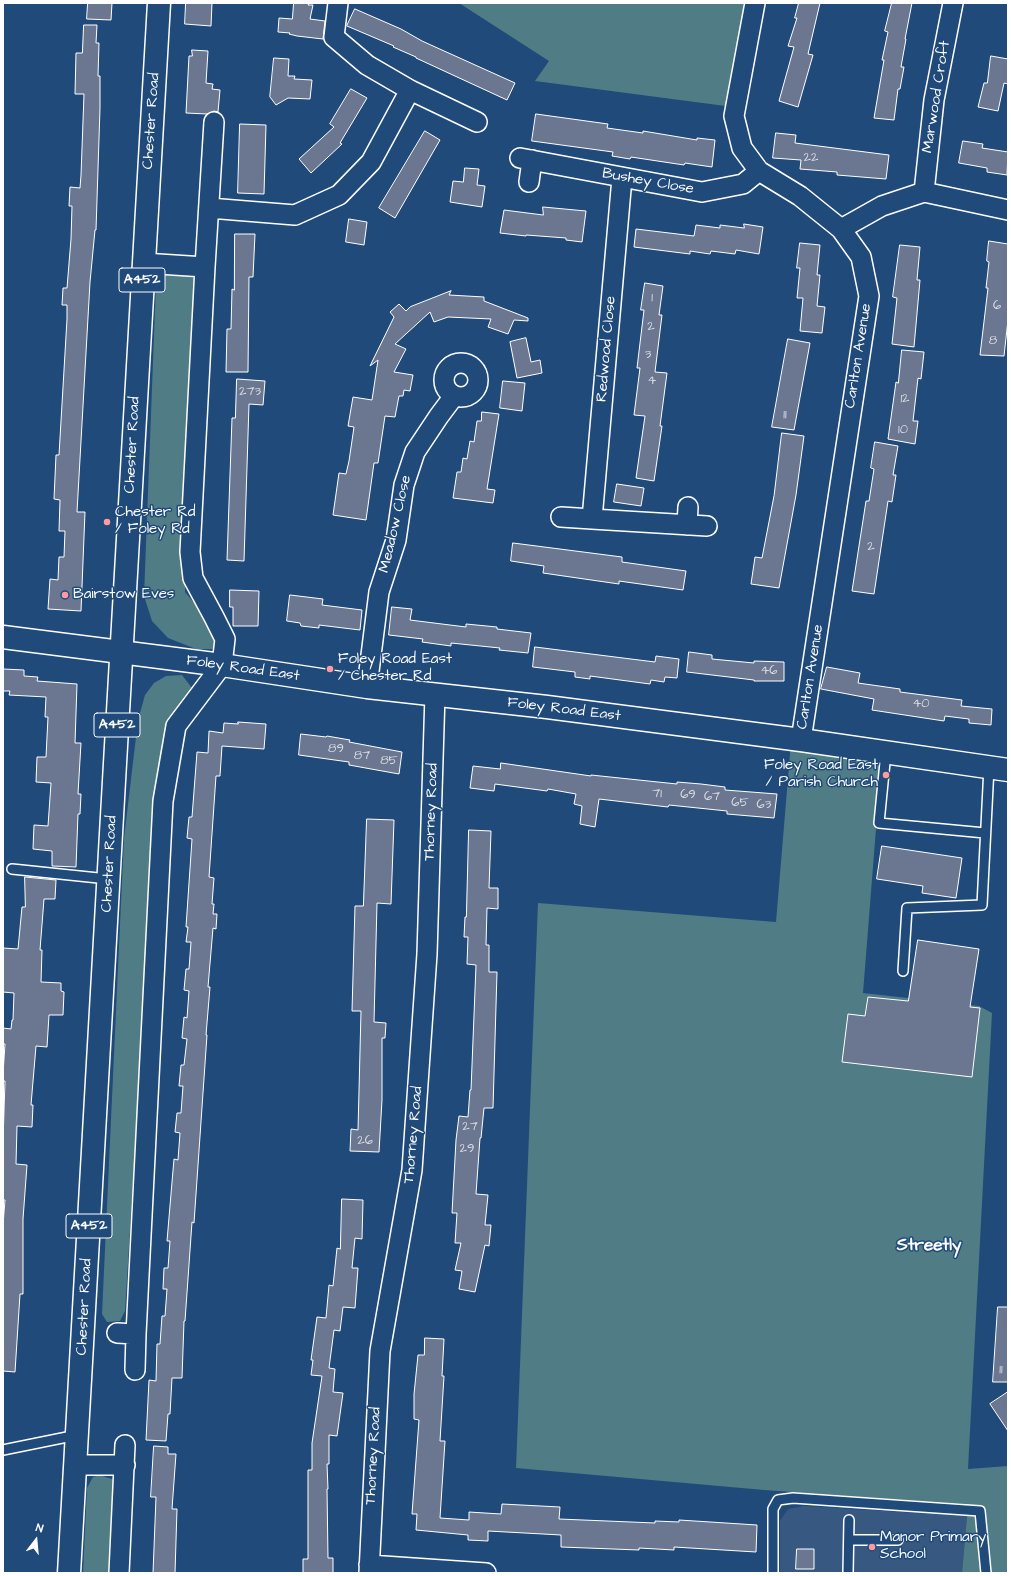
<!DOCTYPE html>
<html>
<head>
<meta charset="utf-8">
<style>
	body { margin:0 }
	#map { position:relative; width:1011px; height:1576px; overflow:hidden; background:#1f4a7a; font-family:"Architects Daughter",sans-serif }
	canvas { display:block }
	.frame { position:absolute; inset:0; border:4px solid #fff; pointer-events:none }
	.north { position:absolute; left:16px; top:1520px; width:40px; height:40px; -webkit-text-stroke:3px #1f4a7a; paint-order:stroke; rotate:16deg; font-size:11px; font-weight:700; line-height:16px; text-align:center; color:#fff }
	.north::after { content:''; display:block; margin:auto; width:14px; height:18px; background:#fff; clip-path:polygon(50% 0,100% 100%,50% 72%,0 100%) }
</style>
</head>
<body>
<div id="map">
<canvas width="1011" height="1576"></canvas>
<div class="frame"></div>
<div class="north">N</div>
</div>
<script>
const context = document.querySelector('canvas').getContext('2d');
context.lineJoin = 'round';
function paint(path, color) {
  context.fillStyle = color;
  context.fill(path, 'evenodd');
}
function trace(path, color, width, dash) {
  context.strokeStyle = color;
  context.lineWidth = width;
  context.lineCap = dash ? 'butt' : 'round';
  context.setLineDash(dash || []);
  context.stroke(path);
}
function drawText(font, color, halo, rows, align = 'center') {
  context.font = font + ' "Architects Daughter",sans-serif';
  context.lineWidth = 3;
  context.setLineDash([]);
  context.textBaseline = 'middle';
  context.strokeStyle = halo;
  context.fillStyle = color;
  for (const [text, x, y, turn = 0] of rows) {
    context.save();
    context.translate(x, y);
    context.rotate((+turn || 0) * Math.PI / 180);
    context.textAlign = isNaN(turn) ? turn : align;
    if (halo) context.strokeText(text, 0, 0);
    context.fillText(text, 0, 0);
    context.restore();
  }
}
paint(new Path2D(`
	M804,1506L967,1516L962,1573H780V1521L788,1509Z`), '#365881');
paint(new Path2D(`
	M459,3H750L733,107L535,81L549,61Z
	M167,274L194,277L185,592L206,617L218,638L215,649H196L168,638L152,621L144,596L156,283Z
	M182,675L192,688L166,728L158,773L125,1311L120,1321L107,1322L102,1314L124,838L138,720L145,695L154,683L166,676Z
	M791,742L882,753L863,993L979,1006L992,1013L968,1469L1008,1466V1573H962L967,1516L966,1504L764,1490L516,1468L538,903L776,922Z
	M99,1475L115,1480L111,1573H83L87,1488L93,1477Z`), '#507c85');
const building = new Path2D(`
	M88,3H112L111,20L87,19Z
	M186,3H212L211,26L185,24Z
	M294,3H309L308,5H313L310,19L325,21L323,39L297,36L289,34L290,33L278,32L279,18L292,19Z
	M799,3H820L808,54L813,55L798,107L779,101L794,47L788,46L797,18H795Z
	M892,3H912L905,39H906L901,67H904L900,89H898L894,120L874,118L884,60H882L888,32L885,31Z
	M355,9L401,29L422,41L515,83L507,100L416,58V57L393,47L394,46L347,26Z
	M84,25H97L96,43H99L98,76H100V108L96,230H95L90,282L77,512H85L81,611L48,609L50,579L58,580L59,557H64L65,531H59L60,500L54,499L56,455H59L67,319V305H62L63,288H67L71,239L72,206H69L70,187L80,188L81,175L84,94H75L76,53H82Z
	M192,50L208,51L206,83L213,84L212,89L220,90L218,112L214,111L207,114L186,113L189,56H192Z
	M991,56L1008,59V84L1004,83L998,111L978,107L984,83H987Z
	M274,58L289,59L288,76H295L294,79L312,80L310,99L288,98L276,105L270,97Z
	M351,89L367,98L340,143L342,144L311,173L299,159L334,127L330,124Z
	M536,114L608,124L607,128L643,133V131L697,140V138L715,140L712,167L685,163L684,165L631,157L630,159L612,156L613,152L532,141Z
	M240,124L266,125L264,194L238,193Z
	M425,131L440,140L395,218L379,208Z
	M776,133L796,135L795,143L889,155L886,179L837,175V172L800,169L801,160L773,158Z
	M963,141L983,144L982,148L1008,152L1007,175L987,172V168L959,163Z
	M465,168L479,169L477,185L485,186L482,207L450,202L453,181L463,182Z
	M543,207L586,211L582,242L566,240V238L526,235V236L500,233L504,210L543,215Z
	M349,219L367,222L364,245L346,242Z
	M744,224L763,227L759,254L736,250L735,254L711,251L710,254L690,251V254L634,247L636,229L694,236L696,225L720,228V225L744,228Z
	M235,234H255L253,277H249L248,372H226L227,329H231L232,289L234,290Z
	M989,241L1008,244V320L1004,356L980,355L988,288H986L989,262L987,261Z
	M800,243L820,245L817,275H820L817,306L825,307L822,333L800,331L803,298H797L800,268H797Z
	M900,245L920,247L917,280H920L914,347L892,344L897,298L893,297Z
	M645,283L663,286L659,315H662L655,372L667,373L660,426H662L654,481L636,478L645,416L634,415L640,368H637L644,310H641Z
	M451,291L449,295L484,297V301L528,318V321L514,320L508,334L488,327L491,319L448,317L434,322L430,312L395,344L406,349L394,372L413,375L410,391L404,390L403,396H399L395,417L385,416L378,463H374L366,520L333,515L339,473L346,474L349,461L354,427L348,426L353,397L372,400L378,360L370,366L394,317L390,312L399,304L406,311L410,307Z
	M526,338L531,362L540,360L542,373L517,378L510,342Z
	M788,339L810,343L794,430L772,427Z
	M902,350L924,352L921,379L918,378L913,421H918L915,444L888,439L896,382L898,383Z
	M237,379L265,381L263,405L249,404L244,561L227,560L232,418H235Z
	M503,381L525,383L522,411L500,408Z
	M482,412L499,414L487,489L495,490L493,503L453,498L457,472H461L463,458L467,459L470,441L474,442L477,421H481Z
	M782,433L804,436L796,495L779,588L751,584L755,557L762,558L774,496Z
	M875,442L898,446L893,475H896L892,502L888,501L874,594L852,591L866,501H869L874,469L871,468Z
	M617,484L644,488L641,506L614,502Z
	M513,543L622,557V562L686,571L683,590L619,581V584L543,573L544,566L511,561Z
	M230,590L259,591L258,626H233V607H230Z
	M290,595L323,599L322,605L362,610L360,630L319,625V628L301,626L300,623L287,621Z
	M392,607L412,609L410,620L466,627V624L497,627V629L531,633L528,653L499,650L500,648L451,643V646L422,642L423,639L389,635Z
	M535,647L655,662L656,656L679,659L677,678L665,677L664,682L651,680L650,684L590,676V679L575,677V672L533,667Z
	M689,652L712,655V659L754,663V661L784,662V681H754V680L687,672Z
	M827,667L860,673L858,683L900,689V692L962,700L961,706L992,709L991,725L969,723V719L945,716L944,721L872,710L874,699L821,689Z
	M3,669L24,670V676L38,677L37,681L77,684L75,743H81L78,794H81L80,814H78L76,867L52,866V851L33,849L34,825L48,826L51,783L36,782L37,757H46L48,717H45L46,697L9,695L10,691H3Z
	M238,722L266,724L264,749L222,746L220,776H216L209,877L214,878L212,904H214L213,914H217L216,929L213,928L208,987H210L206,1035H207L194,1223L192,1222L185,1321H184L182,1378H172L170,1414H168L166,1441L146,1440L149,1380L156,1381L157,1344H160L162,1316H165L167,1289H163L164,1268H168L170,1241H167L172,1182L174,1159L178,1160L180,1133L175,1132L177,1113H181L183,1086H179L181,1065H184L187,1039L182,1038L184,1017L187,1018L189,991L184,990L186,969H189L191,942H186L188,927H186L192,839L187,838L189,817H192L197,752L208,753L209,731L223,733L224,723L238,724Z
	M301,734L326,737L327,736L350,740L349,742L402,752L399,774L349,765V762L299,755Z
	M501,763L591,776V775L677,784V782L701,784L725,787V790L777,794L774,818L727,814V811L669,805L668,807L599,799L595,827L580,824L582,806L574,804L576,794L548,789L547,791L495,784L494,791L470,788L473,766L500,769Z
	M367,819L394,820L391,904L377,903L374,1022L386,1023L385,1038H382V1100L379,1152L350,1151L351,1129L358,1130L361,1011H352L355,906H363Z
	M469,830L491,831L489,888H498V909L487,908L486,945H489V972H497L493,1108H484L481,1138H480L476,1194L488,1195L485,1225H491L489,1246L485,1245L475,1292L459,1289L462,1271L455,1270L461,1243H455L457,1213H452L456,1140L459,1116L468,1117L470,1090H471L476,965L467,964L468,937H464L465,917H466Z
	M882,846L962,858L956,898L922,893L923,886L877,879Z
	M25,877L56,880L55,899H44L40,950H42L41,982L61,983V991L64,992L63,1015H49L47,1047L36,1046L31,1105H33L32,1127L17,1126L16,1164L27,1165L23,1219V1294H20L15,1372L3,1371V1225L5,1200H3V1141L5,1081H3V1074L5,1044H3V1028L11,1029L12,1020H13L14,993L3,992V948L18,949L22,907H25Z
	M918,940L979,949L970,1007L980,1008L972,1077L842,1062L848,1014L865,1016L868,997L908,1001Z
	M342,1199L363,1200L362,1239L355,1238L352,1268H358L355,1308L343,1307L340,1331L334,1330L329,1368L335,1369L333,1392L343,1393L337,1436L329,1435V1464H327L328,1489H327L328,1558H333V1573H303V1559H308V1470H312V1443L322,1376L311,1375L313,1360H311L317,1317L326,1318L329,1285L333,1286L337,1248L340,1249Z
	M998,1307H1008V1382H993Z
	M425,1338L444,1339L442,1376H444L440,1441H445L440,1518L469,1520V1512L501,1514L502,1504L560,1507L559,1519L655,1523V1521L679,1522V1520L757,1525L756,1552L674,1547V1550L639,1548V1550L561,1547V1535L488,1531V1541L468,1540V1535L416,1530L417,1514H412L419,1420L414,1419V1394L418,1355H424Z
	M1008,1392V1431L990,1404Z
	M154,1446L168,1447V1454H176L172,1509H177L175,1573H153L156,1497H151Z
	M797,1549H814V1569H796Z`);
paint(building, '#6b7791');
trace(building, '#fff', 1);
const lane = new Path2D(`
	M886,752L879,823L985,833
	M12,869L108,879
	M903,971L907,908L982,905L989,767
	M3,1450L77,1435
	M849,1540H898
	M773,1573V1509L778,1500L793,1498L980,1511L986,1573
	M848,1573L849,1520`);
const street = new Path2D(`
	M338,3L334,37L367,65L410,90
	M755,3L734,116L742,148L759,171L800,196L841,229L861,257L869,296L801,740
	M520,158L702,192L743,184L759,171
	M622,178L592,519L707,526
	M529,182L532,160
	M924,192L934,100L953,3
	M209,208L295,215L339,195L371,162L410,90L477,122
	M841,229L882,206L924,192L1008,210
	M143,263L205,267
	M444 380a17 17 0 1 1 34 0a17 17 0 1 1-34 0Z
	M561,517L592,519
	M687,525L688,507
	M367,687L379,592L396,540L404,485L415,452L439,416L454,396
	M117,1333L136,1334
	M135,1370L136,1334L163,801L176,726L222,665L225,639L214,617L193,578L190,552L205,267L214,122
	M76,1465H125
	M369,1565L486,1573
	M119,1573L125,1445
	M369,1573L380,1351L412,1170L427,954L435,694`);
const secondary = new Path2D(`
	M3,637L222,665L367,687L547,707L801,740L1008,770`);
const highway = new Path2D(`
	M69,1573C100,1050 127,526 159,3`);
trace(lane, '#fff', 12);
trace(street, '#fff', 22);
trace(secondary, '#fff', 25);
trace(highway, '#fff', 25);
trace(lane, '#1f4a7a', 9);
trace(street, '#1f4a7a', 19);
trace(secondary, '#1f4a7a', 22);
trace(highway, '#1f4a7a', 22);
for (const [x, y, r, color] of [
	[107,522,4,"#ff9aa2"],
	[65,595,4,"#ff9aa2"],
	[330,669,4,"#ff9aa2"],
	[886,775,4,"#ff9aa2"],
	[872,1547,4,"#ff9aa2"]
]) {
  const dot = new Path2D();
  dot.arc(x, y, r, 0, 2 * Math.PI);
  context.fillStyle = color;
  context.fill(dot);
  trace(dot, '#1f4a7a', 1.5);
}
drawText('13px', '#dadde4', null, [
	["22",811,158],
	["1",652,298],
	["6",997,306],
	["2",651,327],
	["8",993,341],
	["3",648,355],
	["4",652,381],
	["273",250,392],
	["12",905,399],
	["11",785,415],
	["10",903,430],
	["2",871,547],
	["46",769,671],
	["40",921,704],
	["89",336,749],
	["87",362,756],
	["85",389,761],
	["71",657,794],
	["69",688,795],
	["67",712,797],
	["65",740,803],
	["63",764,805],
	["27",470,1127],
	["26",365,1141],
	["29",467,1149],
	["11",1001,1370]
]);
for (const [x, y, w] of [
	[142,280,46],
	[117,725,46],
	[89,1226,46]
]) {
  const box = new Path2D();
  box.roundRect(x - w / 2, y - 12, w, 24, 3);
  context.fillStyle = '#1f4a7a';
  context.fill(box);
  trace(box, '#fff', 1);
}
drawText('bold 14px', '#fff', null, [
	["A452",142,280],
	["A452",117,725],
	["A452",89,1226]
]);
drawText('15px', '#fff', '#1f4a7a', [
	["Marwood Croft",937,97,-81],
	["Chester Road",152,121,-86],
	["Bushey Close",648,182,10],
	["Redwood Close",607,349,-85],
	["Carlton Avenue",859,356,-81],
	["Chester Road",133,445,-87],
	["Meadow Close",396,524,-77],
	["Foley Road East",243,669,8],
	["Carlton Avenue",811,677,-81],
	["Foley Road East",564,710,7],
	["Thorney Road",432,812,-88],
	["Chester Road",110,864,-87],
	["Thorney Road",414,1135,-85],
	["Chester Road",85,1307,-87],
	["Thorney Road",374,1456,-87]
]);
drawText('15px', '#fff', '#1f4a7a', [
	["Chester Rd",115,513],
	["/ Foley Rd",115,530],
	["Bairstow Eves",73,595],
	["Foley Road East",338,660],
	["/ Chester Rd",338,677],
	["Foley Road East",878,766,"right"],
	["/ Parish Church",878,783,"right"],
	["Manor Primary",880,1538],
	["School",880,1555]
], 'left');
drawText('bold 17px', '#fff', '#1f4a7a', [
	["Streetly",929,1246]
]);
</script>
</body>
</html>
